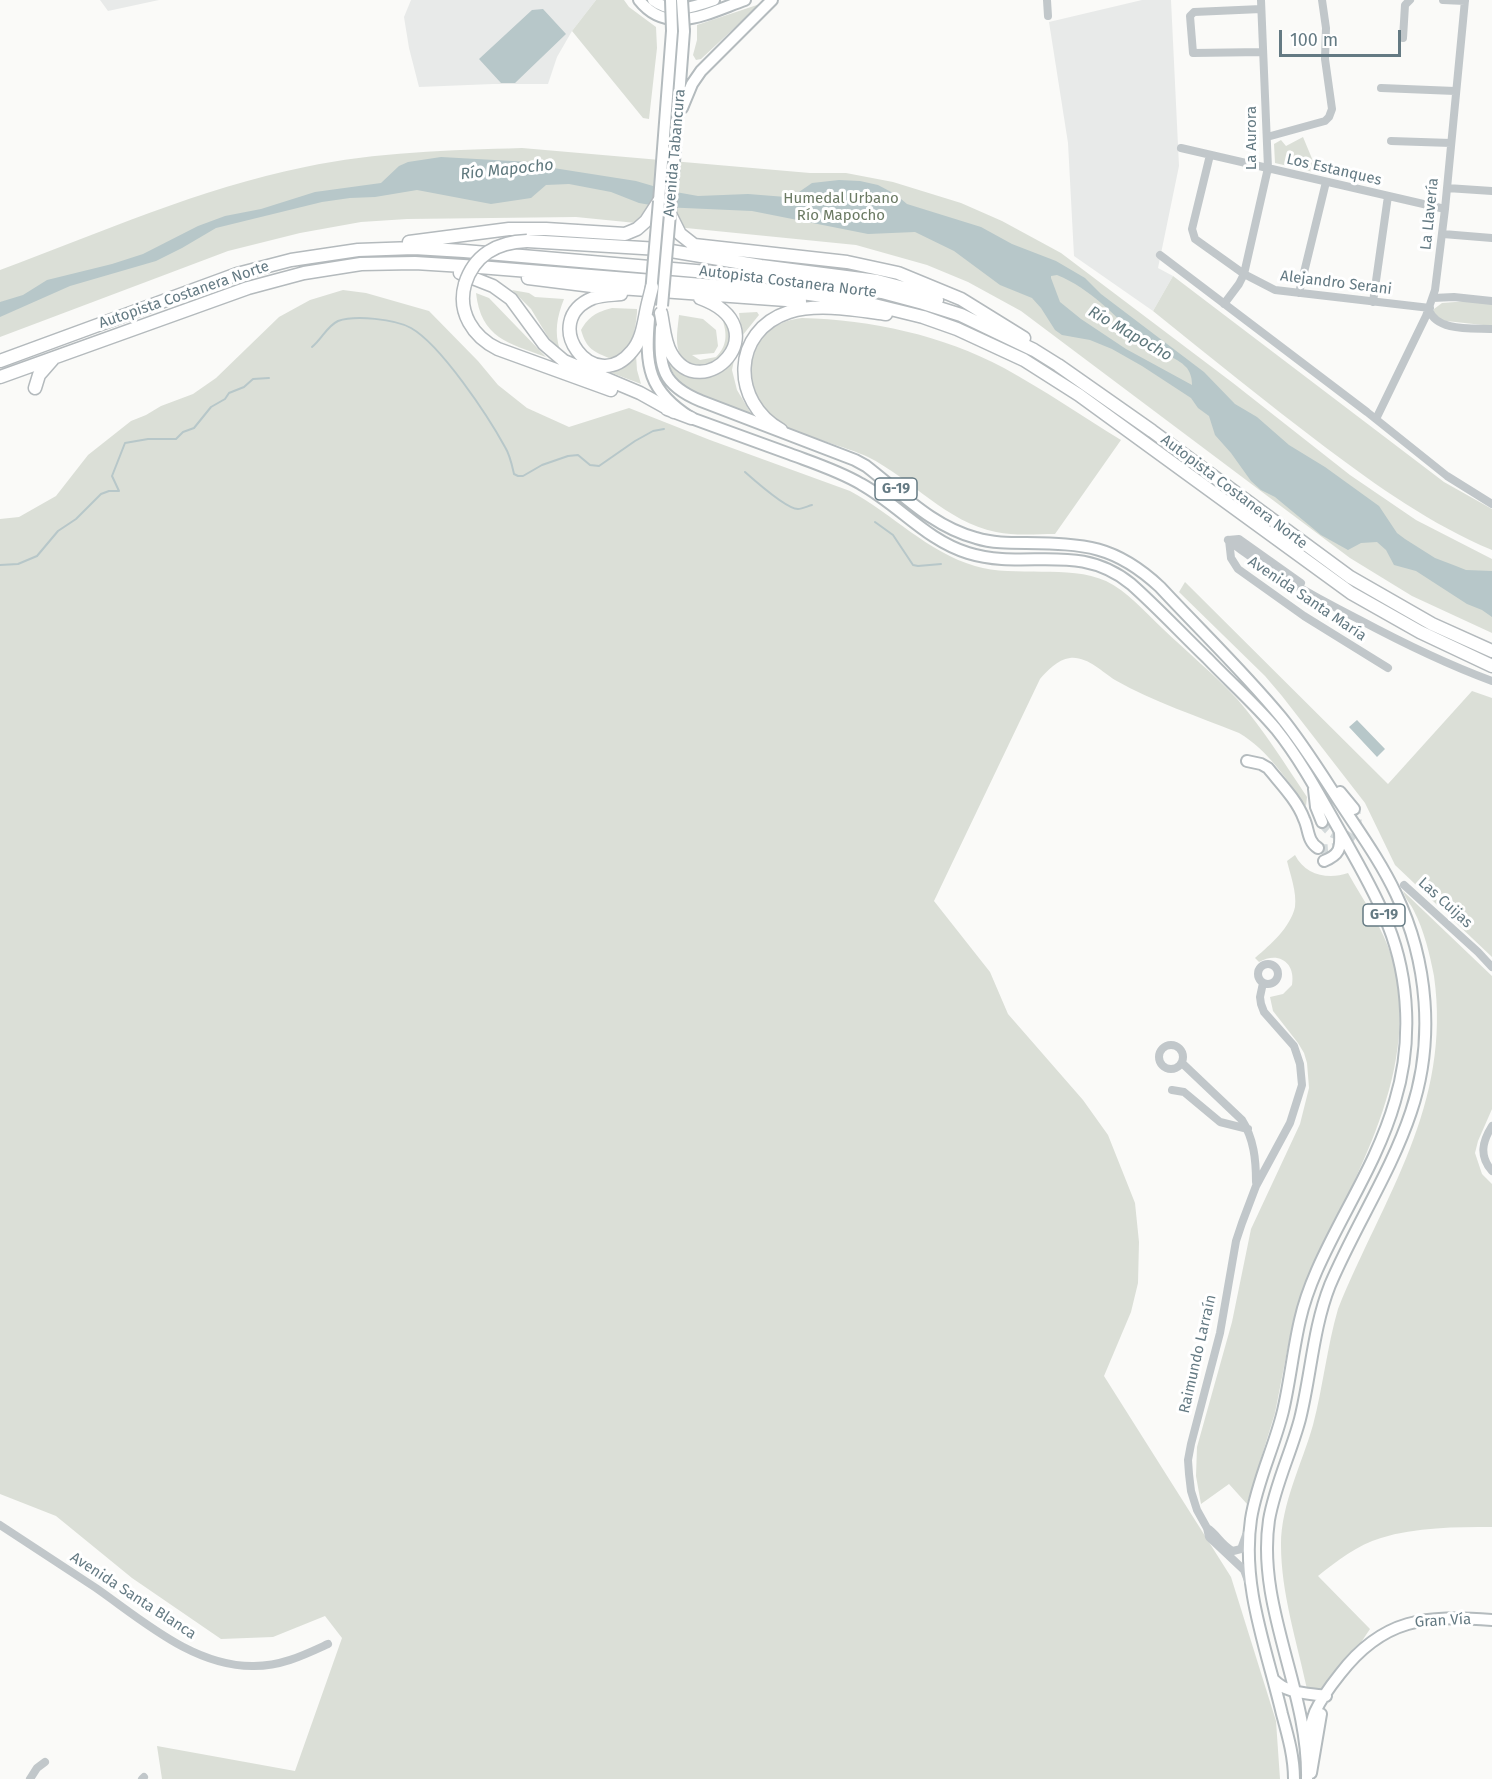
<!DOCTYPE html>
<html>
<head>
<meta charset="utf-8">
<style>
	body { margin:0 }
	#map { position:relative; width:1492px; height:1779px; overflow:hidden; background:#fafaf8; font-family:"Fira Sans",sans-serif }
	canvas { display:block }
	.scale { position:absolute; left:1279px; top:30px; width:122px; height:27px; box-sizing:border-box; border:3px solid #647a83; border-top:0; padding-left:8px; font-size:18px; line-height:21px; white-space:nowrap; color:#647a83; -webkit-text-stroke:4px #fff; paint-order:stroke }
</style>
</head>
<body>
<div id="map">
<canvas width="1492" height="1779"></canvas>
<div class="scale">100 m</div>
</div>
<script>
const context = document.querySelector('canvas').getContext('2d');
context.lineJoin = 'round';
function paint(path, color) {
  context.fillStyle = color;
  context.fill(path, 'evenodd');
}
function trace(path, color, width, dash) {
  context.strokeStyle = color;
  context.lineWidth = width;
  context.lineCap = dash ? 'butt' : 'round';
  context.setLineDash(dash || []);
  context.stroke(path);
}
function drawText(font, color, halo, rows, align = 'center') {
  context.font = font + ' "Fira Sans",sans-serif';
  context.lineWidth = 6;
  context.setLineDash([]);
  context.textBaseline = 'middle';
  context.strokeStyle = halo;
  context.fillStyle = color;
  for (const [text, x, y, turn = 0] of rows) {
    context.save();
    context.translate(x, y);
    context.rotate((+turn || 0) * Math.PI / 180);
    context.textAlign = isNaN(turn) ? turn : align;
    if (halo) context.strokeText(text, 0, 0);
    context.fillText(text, 0, 0);
    context.restore();
  }
}
paint(new Path2D(`
	M100,0H159L108,11Z
	M411,0H596L572,31L557,57L548,84H493L419,87L409,48L404,17Z
	M1142,0H1171L1179,166L1158,268L1173,276L1153,311L1074,256L1068,143L1049,22Z`), '#e8eae9');
paint(new Path2D(`
	M596,0H624L629,7L656,27L657,48L649,119L643,118L572,31Z
	M760,4L701,59L696,60L693,55L697,40V25Z
	M1303,137L1318,173L1275,163L1274,144L1281,140L1286,146Z
	M522,148L810,173H846L893,182L961,203L1002,221L1061,253L1233,383L1350,475L1416,520L1492,559V633L1412,596L1350,558L1021,311L968,282L927,265L856,245L576,217L407,219L361,222L300,233L228,251L0,337V270C100,233 200,188 305,167C376,152 450,150 522,148Z
	M1173,276L1444,482L1492,509V550C1432,525 1377,486 1325,447C1267,403 1210,357 1153,311Z
	M343,290L366,293L429,311L478,361L498,385L527,408L569,427L629,408L710,440L850,491C893,514 927,552 975,566C1016,578 1068,564 1106,581C1127,591 1145,612 1162,628C1187,652 1215,675 1238,700C1264,730 1285,764 1307,797L1306,806C1286,779 1268,750 1239,733C1197,716 1154,702 1115,680C1102,672 1087,656 1070,658C1057,660 1048,670 1040,679L934,901L990,972L1008,1014L1083,1100L1108,1135L1135,1203L1139,1242L1138,1283L1131,1312L1104,1376L1231,1577L1276,1721L1280,1779H162L157,1746L295,1771L342,1638L325,1616L273,1637L221,1639L132,1578L56,1516L0,1494V519L19,517L56,496L88,455L131,421L146,415L161,406L193,394L216,378L279,317L310,300Z
	M512,290L529,293L535,297L564,299C557,317 554,332 560,350L548,337L531,309Z
	M476,293L489,298L546,357C508,343 481,338 476,293Z
	M1468,301L1492,303V326L1437,320L1432,315L1434,309L1442,303Z
	M612,308L637,309V313C635,333 632,352 611,359C593,351 587,350 581,330C589,316 597,312 612,308Z
	M757,312L759,315L742,336L739,313Z
	M679,315L703,319L716,330L718,346L714,353L692,355L700,360L716,357C728,345 727,333 722,318C724,321 728,326 729,330C737,360 691,380 679,352C675,341 678,326 679,315Z
	M802,318C872,320 942,335 1004,368C1044,390 1082,416 1121,440L1055,534C1036,534 1015,536 996,532C946,522 912,479 868,457C837,442 772,432 756,401C754,397 753,392 752,388C748,375 748,361 754,348C763,330 782,320 802,318Z
	M666,354L674,366L682,372L715,374L727,368L734,360L732,370L737,390L752,415C718,403 673,395 666,354Z
	M636,355L637,370L641,384L612,373L628,364Z
	M1185,582L1388,784L1472,691L1492,698V957L1395,865L1365,803L1282,696L1265,676L1179,592Z
	M1295,855C1305,875 1328,880 1348,873C1363,900 1383,928 1392,958C1425,1079 1344,1190 1301,1296L1293,1321L1275,1413L1247,1504L1229,1484L1201,1504L1196,1476L1197,1447L1232,1322L1251,1229L1300,1124L1309,1088L1307,1063L1304,1053L1298,1043L1273,1011L1270,997L1283,994L1292,985C1296,962 1278,951 1259,962L1255,958C1271,944 1290,928 1295,907C1297,892 1290,874 1287,861Z
	M1403,891L1492,976V1109L1478,1141L1475,1153L1482,1174L1492,1184V1527C1456,1527 1416,1527 1381,1538C1357,1545 1337,1561 1318,1576L1370,1629L1327,1693L1307,1689C1297,1642 1281,1593 1281,1545C1281,1504 1302,1464 1313,1425C1323,1387 1327,1347 1338,1309C1384,1196 1452,1105 1434,976C1430,955 1424,930 1414,911C1411,904 1405,899 1403,891Z`), '#dbdfd7');
paint(new Path2D(`
	M543,9L566,34L515,83H501L479,59L532,10Z
	M441,157L530,162L547,167L636,181L670,191L698,196L748,194L786,197L799,192L812,183L839,180L860,181L878,185L895,194L907,204L981,227L1012,244L1056,261L1085,278L1101,294L1204,372L1235,404L1257,417L1289,445L1325,467L1379,506L1397,533L1405,539L1435,558L1456,566L1466,570L1492,571V617L1482,610L1467,604L1416,571L1394,565L1386,550L1377,542L1361,543L1348,550L1321,535L1275,497L1261,490L1251,481L1231,453L1215,435L1209,416L1198,408L1191,398L1142,366L1112,349L1090,340L1062,335L1055,330L1041,308L1032,298L1000,285L954,251L915,232L868,234L752,211L662,207L639,203L611,192L569,184L546,185L531,198L491,204L417,190L375,197L350,198L322,202L216,228L182,248L156,261L70,286L0,317V302L23,295L47,280L112,264L143,254L198,226L225,216L261,209L315,192L381,183L399,166L408,162ZM1057,275C1092,289 1116,318 1144,342C1157,353 1175,355 1187,368C1191,374 1192,379 1192,385L1126,349L1081,319L1060,302L1051,278V276Z
	M1357,720L1385,749L1377,757L1349,727Z`), '#b7c7c9');
trace(new Path2D(`
	M312,347C322,339 327,326 338,321C355,315 395,319 411,328C441,345 488,416 505,447C510,455 512,465 514,474L518,476H523L542,465L568,456L578,455L590,465L599,466L635,441L653,431L664,429
	M745,472C754,480 787,509 798,509C802,509 808,506 812,505
	M875,522L893,535L913,565L918,566L941,564
	M0,565L18,564L37,556L58,531L76,519L101,494L109,491H119L112,476L125,443L148,439H176L183,432L194,428L211,407L225,399L229,393L244,387L253,379L269,378`), '#b7c7c9', 2);
trace(new Path2D(`
	M1322,822C1328,832 1337,837 1349,836
	M1318,848C1340,855 1365,831 1354,809`), '#d4dadb', 10, [10, 5]);
const major = new Path2D(`
	M639,0C668,37 710,12 745,0
	M653,0C672,15 694,7 714,0
	M682,108L692,84L701,71L772,0
	M659,201L672,31
	M670,214L684,31
	M649,319C645,366 648,391 691,418C724,430 757,442 790,454C814,463 839,471 861,484C899,505 926,540 968,553C1026,571 1078,541 1131,584C1157,607 1181,633 1207,658C1230,682 1255,704 1276,729C1304,764 1324,804 1346,842C1361,869 1377,896 1388,925C1410,980 1412,1045 1395,1101C1378,1161 1342,1213 1317,1270C1310,1286 1304,1302 1300,1320C1293,1350 1290,1381 1283,1411C1274,1448 1257,1481 1251,1519C1241,1586 1267,1650 1282,1714C1288,1736 1294,1757 1294,1779
	M661,328C659,368 662,385 701,401L855,460L866,466C901,493 933,527 976,538C992,543 1009,543 1026,543C1085,544 1115,545 1160,587C1200,630 1244,672 1281,717C1303,744 1322,775 1341,804C1360,833 1381,862 1396,894C1428,961 1435,1041 1411,1112C1391,1172 1355,1226 1330,1285C1313,1328 1311,1375 1300,1419C1291,1453 1275,1485 1269,1520C1256,1607 1309,1691 1307,1779
	M1247,761L1261,764L1268,768C1280,783 1297,800 1304,819C1309,829 1307,841 1318,848
	M1314,789L1316,807L1322,822
	M1340,792L1354,809
	M1324,861C1339,855 1341,849 1340,833
	M1274,1680C1287,1694 1308,1693 1326,1696
	M1307,1744C1309,1734 1311,1722 1315,1712C1320,1701 1332,1684 1340,1674C1383,1618 1426,1615 1492,1620
	M1311,1773L1321,1714`);
const highway = new Path2D(`
	M670,214L680,234L694,245L847,262L898,273L961,299L1024,338
	M527,241L659,249L761,266L877,281L915,291L937,300
	M409,242L509,229H546L625,234L637,229L646,221L659,201
	M460,273L493,286L511,299L544,344L564,361L640,393L674,412
	M528,278L592,286L800,301
	M465,284C457,312 473,337 498,349L611,390
	M621,294C612,295 602,295 593,298C537,321 594,398 632,351C643,339 644,319 648,303
	M661,313C664,327 664,341 671,353C702,408 782,328 700,298
	M0,361L237,274L291,260L358,250L414,248L464,251L742,275L843,286L882,292L923,303L961,315L1034,350L1058,365L1152,431L1350,577L1432,624L1492,651
	M0,377L248,288L304,273L361,264L415,263L479,267L802,293L858,301L923,317L957,329L1024,360L1079,395L1351,593L1420,632L1492,666
	M35,388L39,375L53,359
	M667,409L691,418
	M781,430C731,402 731,331 789,312C818,303 856,310 886,314`);
trace(major, '#b4bbbe', 14);
trace(highway, '#b4babd', 15);
trace(new Path2D(`
	M1047,0L1048,16
	M1443,0L1465,1
	M1261,9L1194,12L1190,16L1193,53L1263,52
	M1403,38L1405,5L1410,0
	M1381,88L1455,91
	M1267,137L1325,121L1329,117L1332,109L1325,59L1326,28L1322,0
	M1391,141L1451,143
	M1181,148L1445,209
	M1210,155L1192,229L1195,239L1244,274L1275,290L1430,308
	M1447,188L1492,191
	M1443,234L1492,238
	M1160,255L1367,412L1447,476L1492,504
	M1299,293L1326,182
	M1433,298L1454,297L1492,301
	M1373,302L1388,196
	M1224,304L1239,284L1244,274L1268,168L1261,0
	M1429,310C1437,332 1472,328 1492,329
	M1376,419L1426,316L1435,290L1445,209L1465,0
	M1228,540C1269,572 1312,596 1358,619C1401,642 1446,664 1492,681
	M1228,540L1239,539L1301,583
	M1229,540L1231,558L1238,569L1304,616L1388,668
	M1404,885L1478,952L1492,967
	M1258 974a10 10 0 1 1 20 0a10 10 0 1 1-20 0Z
	M1159 1057a12 12 0 1 1 24 0a12 12 0 1 1-24 0Z
	M1182,1063L1242,1120C1254,1139 1256,1160 1256,1182
	M1172,1090L1184,1092L1220,1122L1248,1129
	M1492,1126C1482,1142 1479,1156 1492,1171
	M0,1525C32,1546 64,1567 96,1588C142,1620 194,1667 254,1666C282,1666 304,1655 328,1644
	M1207,1528C1217,1534 1222,1546 1233,1551L1241,1549L1246,1535
	M1248,1581L1244,1570L1209,1537L1207,1528L1197,1510L1191,1491L1189,1474L1188,1460L1191,1444L1220,1333L1236,1241L1242,1223L1256,1186L1290,1123L1302,1085L1300,1064L1294,1046L1264,1012L1261,1004L1260,997L1263,983
	M30,1779L37,1768L45,1762
	M142,1779L144,1777`), '#c1c7ca', 8);
trace(major, '#fff', 10);
trace(highway, '#fff', 12);
const majorBridge = new Path2D(`
	M671,0L672,31
	M682,0L684,31
	M651,293L659,201
	M662,306L670,214`);
const highwayBridge = new Path2D(`
	M465,284C474,255 497,242 527,241
	M648,303L652,287`);
trace(majorBridge, '#b4bbbe', 14, []);
trace(highwayBridge, '#b4babd', 15, []);
trace(majorBridge, '#fff', 10);
trace(highwayBridge, '#fff', 12);
for (const [x, y, w] of [
	[896,489,42],
	[1384,915,42]
]) {
  const box = new Path2D();
  box.roundRect(x - w / 2, y - 11, w, 22, 4.5);
  context.fillStyle = '#fff';
  context.fill(box);
  trace(box, '#647a83', 1.5);
}
drawText('bold 14px', '#647a83', null, [
	["G-19",896,489],
	["G-19",1384,915]
]);
drawText('15px', '#647a83', '#fff', [
	["La Aurora",1252,138,-90],
	["Avenida Tabancura",675,153,-85],
	["Los Estanques",1334,170,13],
	["La Llavería",1430,214,-84],
	["Autopista Costanera Norte",788,282,7],
	["Alejandro Serani",1336,283,7],
	["Autopista Costanera Norte",184,295,-19],
	["Autopista Costanera Norte",1234,492,37],
	["Avenida Santa María",1307,599,34],
	["Las Cuijas",1445,903,42],
	["Raimundo Larraín",1198,1354,-77],
	["Avenida Santa Blanca",133,1596,33],
	["Gran Vía",1443,1621,-3]
]);
drawText('15px', '#6b7a63', '#fff', [
	["Humedal Urbano",841,199],
	["Río Mapocho",841,216]
]);
drawText('italic 16px', '#5f787d', '#fff', [
	["Río Mapocho",507,170,-6],
	["Río Mapocho",1130,334,30]
]);
</script>
</body>
</html>
